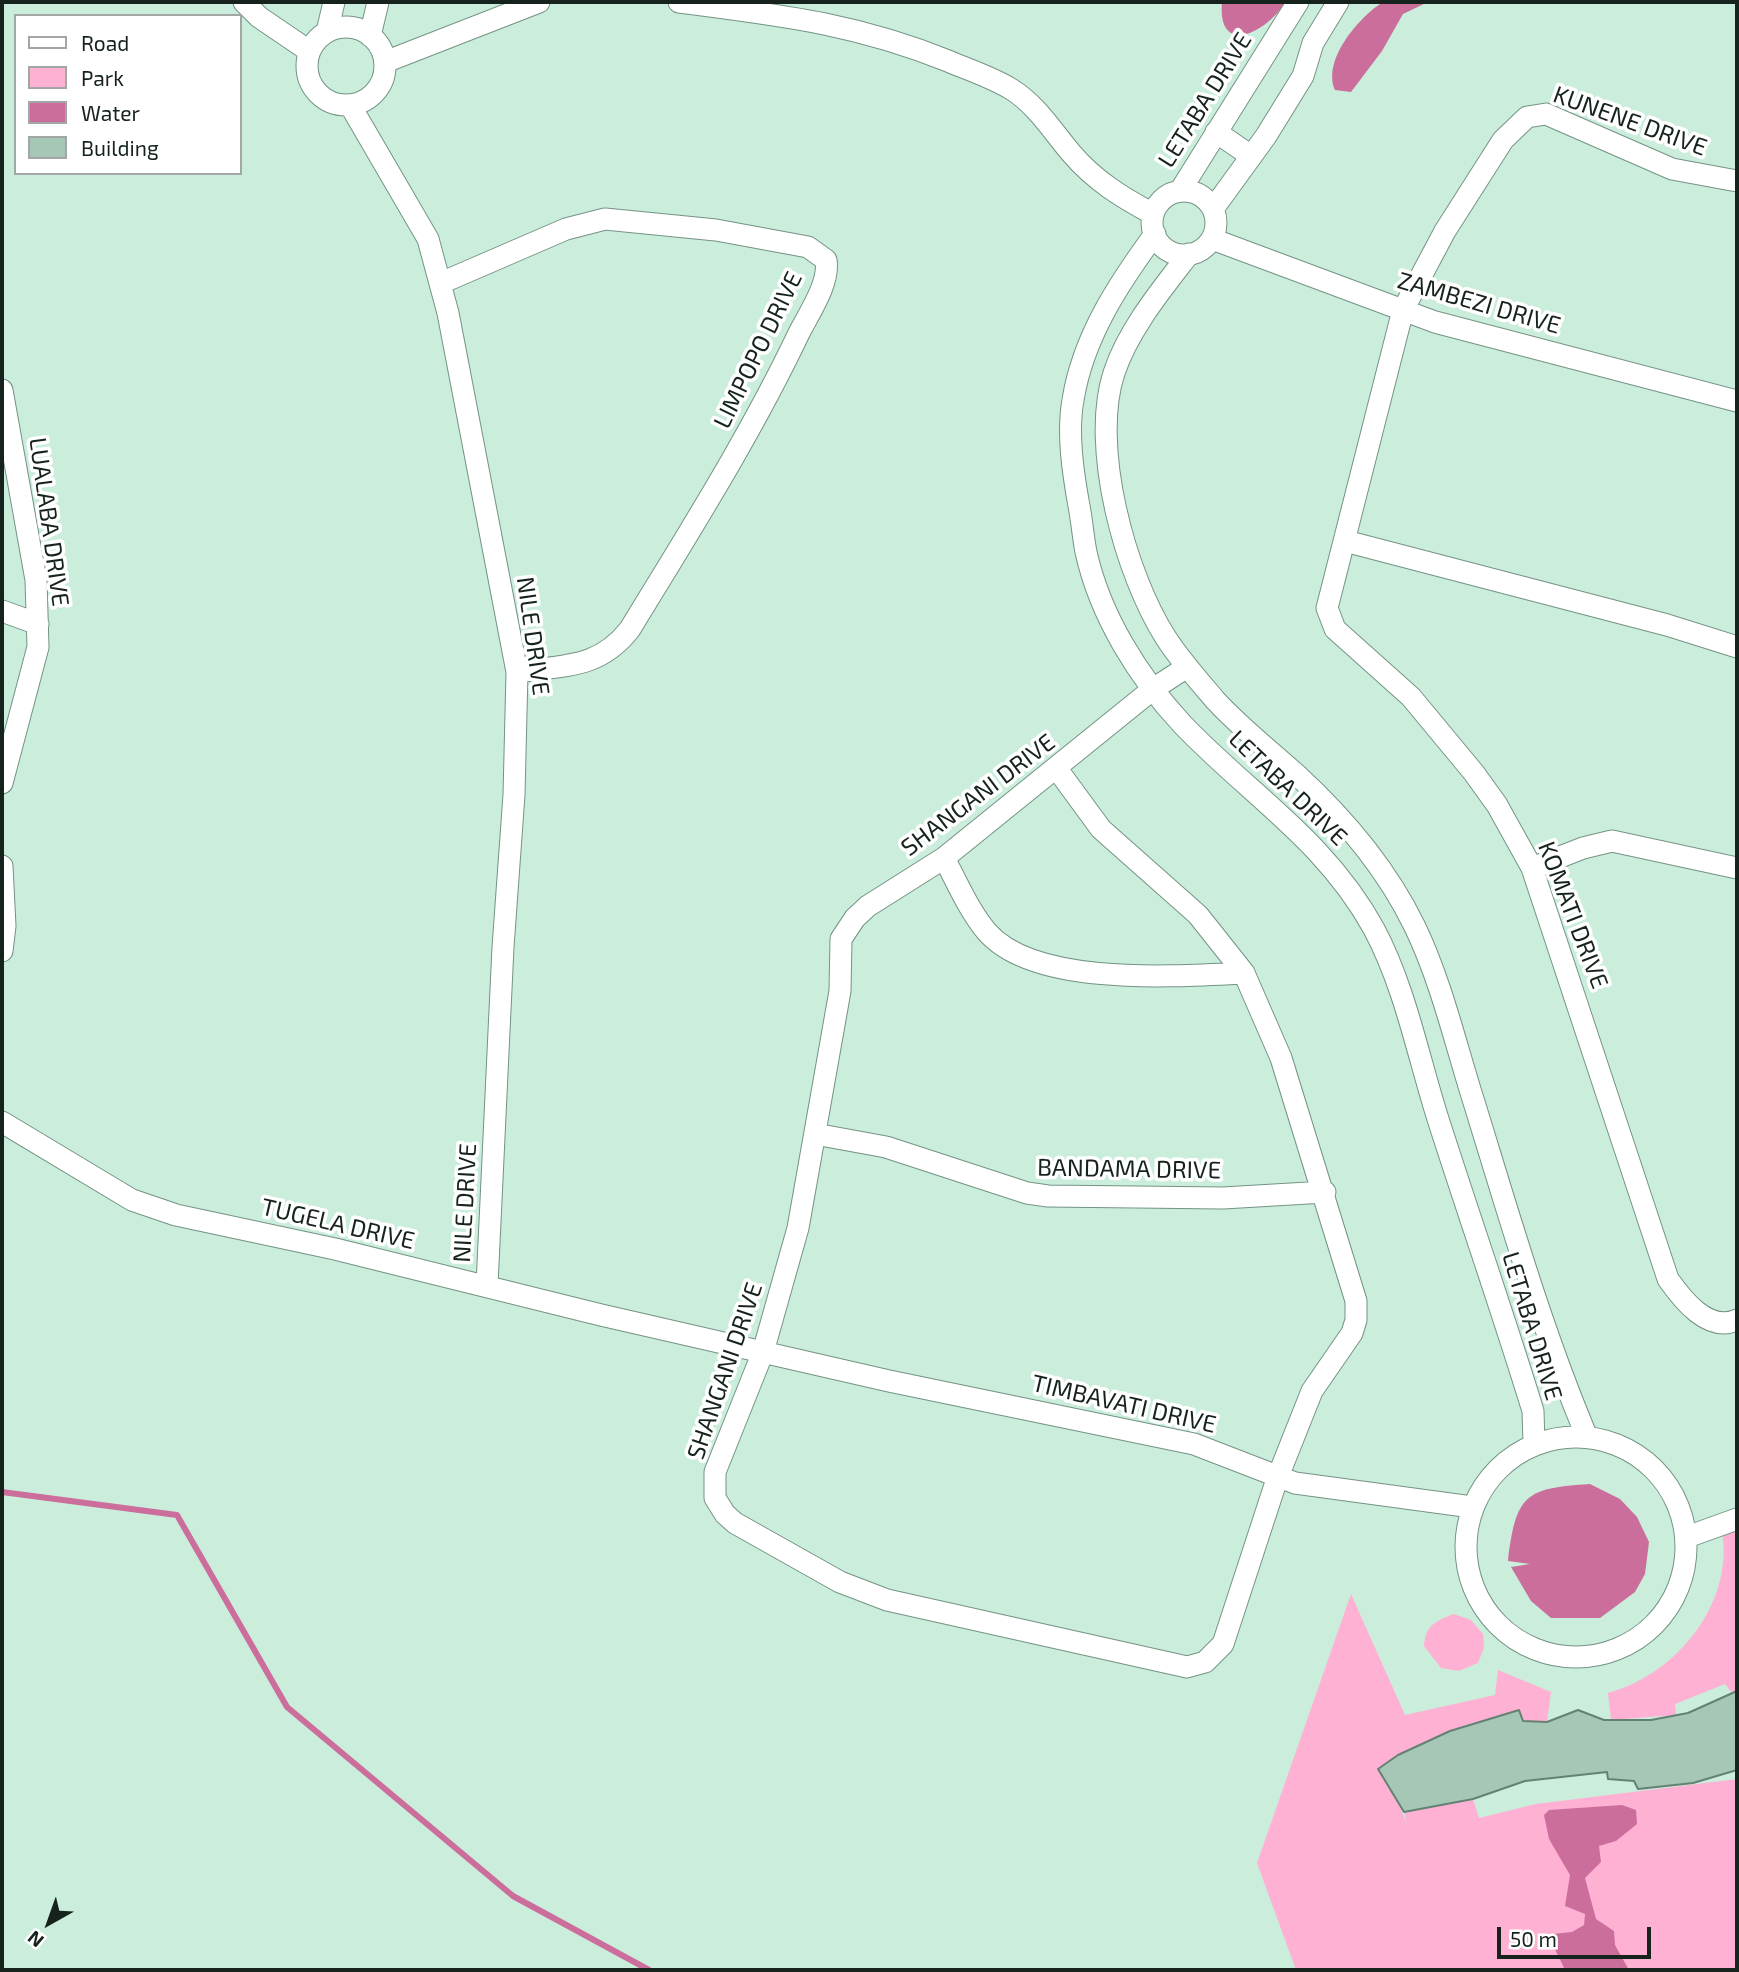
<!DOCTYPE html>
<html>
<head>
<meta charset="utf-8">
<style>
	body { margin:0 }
	#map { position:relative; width:1739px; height:1972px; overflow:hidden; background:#cbeddc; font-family:"Exo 2",sans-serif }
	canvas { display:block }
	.frame { position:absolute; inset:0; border:4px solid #16231d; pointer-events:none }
	.legend { position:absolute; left:14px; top:14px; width:228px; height:161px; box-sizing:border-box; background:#fff; border:2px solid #a2a7a5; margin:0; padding:9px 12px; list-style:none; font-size:21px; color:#16231d }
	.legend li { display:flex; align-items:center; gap:14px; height:35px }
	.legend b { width:35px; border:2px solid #a2a7a5 }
	.north { position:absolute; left:14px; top:1888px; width:70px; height:70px; -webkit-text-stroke:5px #fff; paint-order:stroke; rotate:220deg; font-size:19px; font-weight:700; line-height:28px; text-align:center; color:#16231d }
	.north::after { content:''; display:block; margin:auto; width:24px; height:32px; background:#16231d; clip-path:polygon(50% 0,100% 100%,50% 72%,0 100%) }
	.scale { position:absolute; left:1497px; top:1927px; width:154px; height:32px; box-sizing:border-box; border:4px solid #16231d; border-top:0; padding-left:9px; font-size:21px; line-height:24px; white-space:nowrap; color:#16231d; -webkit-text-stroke:5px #fff; paint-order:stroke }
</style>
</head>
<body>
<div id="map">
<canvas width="1739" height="1972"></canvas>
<div class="frame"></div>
<ul class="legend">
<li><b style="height:9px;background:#fff"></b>Road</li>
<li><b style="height:19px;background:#ffb1d4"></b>Park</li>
<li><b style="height:19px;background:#cb6e9b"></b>Water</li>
<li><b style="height:19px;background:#a6c7b6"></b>Building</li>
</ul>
<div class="north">N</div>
<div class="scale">50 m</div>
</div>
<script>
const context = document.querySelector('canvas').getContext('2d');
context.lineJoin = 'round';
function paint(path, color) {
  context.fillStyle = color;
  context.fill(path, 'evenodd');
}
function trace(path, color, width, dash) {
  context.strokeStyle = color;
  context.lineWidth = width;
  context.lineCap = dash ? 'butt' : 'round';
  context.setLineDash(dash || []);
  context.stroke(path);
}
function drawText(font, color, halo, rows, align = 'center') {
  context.font = font + ' "Exo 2",sans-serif';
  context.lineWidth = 7;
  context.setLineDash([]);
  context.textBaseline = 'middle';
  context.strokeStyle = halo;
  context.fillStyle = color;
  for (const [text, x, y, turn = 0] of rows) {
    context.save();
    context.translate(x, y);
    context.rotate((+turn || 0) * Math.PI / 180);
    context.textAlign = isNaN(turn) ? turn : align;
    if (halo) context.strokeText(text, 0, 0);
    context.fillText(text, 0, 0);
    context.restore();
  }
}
paint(new Path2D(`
	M1737,1520V1691L1732,1693L1725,1684L1675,1704L1676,1715L1611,1720L1608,1693C1678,1674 1737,1600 1721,1526Z
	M1351,1594L1405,1715L1495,1695L1498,1670L1551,1692L1547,1722L1523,1721L1518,1710L1442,1735L1384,1765L1407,1825L1404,1812L1473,1799L1479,1818L1536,1804L1737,1779V1970H1296L1257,1863Z
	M1454,1614L1471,1620L1483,1634L1484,1648L1478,1663L1459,1671L1441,1668L1424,1646C1425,1625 1436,1621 1454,1614Z`), '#ffb1d4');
paint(new Path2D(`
	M1222,2H1285C1268,32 1217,58 1222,2Z
	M1383,2H1428L1403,14L1382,51L1351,92L1335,90C1322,60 1359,17 1383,2Z
	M1590,1484L1620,1499L1637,1517L1649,1542L1645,1574L1635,1592L1600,1618H1551L1531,1601L1511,1567L1530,1564L1508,1561C1516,1495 1525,1488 1590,1484Z
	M1622,1805L1636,1810L1637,1824L1616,1841L1599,1846L1601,1862L1585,1878L1596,1919L1614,1931L1615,1945L1629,1970H1565L1553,1945V1934L1572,1932L1584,1925L1585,1914L1565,1906L1570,1875L1549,1839L1544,1815L1549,1810Z`), '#cb6e9b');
trace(new Path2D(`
	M2,1492L177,1515L287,1707L513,1896L649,1970`), '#cb6e9b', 6);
const building = new Path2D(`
	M1737,1691V1770L1693,1783L1638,1789L1634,1781L1608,1779L1607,1772L1525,1781L1473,1799L1404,1812L1378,1769L1398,1755L1450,1731L1519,1710L1523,1721L1547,1722L1578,1710L1604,1720H1651L1688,1713Z`);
paint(building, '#a6c7b6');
trace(building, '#638273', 2);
const minor = new Path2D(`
	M244,2L259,17L309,51
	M679,2C778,15 854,23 948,61C969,70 991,77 1011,89C1037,105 1053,132 1072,154C1095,181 1123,198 1153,214
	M307 66a39 39 0 1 1 78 0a39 39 0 1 1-78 0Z
	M327,32L334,2
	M370,36L378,2
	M385,62L539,2
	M350,105L428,239L448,313L517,672L514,795L503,947L487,1285
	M1216,132L1251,156
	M1737,181L1672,169L1546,114L1527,117L1503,140L1445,231L1403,310L1327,608L1335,629L1411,697L1474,773L1497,805L1532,868L1668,1279C1682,1299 1708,1333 1737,1320
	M1180,191L1298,2
	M1152 223a32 32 0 1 1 64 0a32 32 0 1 1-64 0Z
	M1213,209L1266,136L1303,76L1313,43L1338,2
	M1155,234C1119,283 1083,337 1073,400C1067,433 1073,473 1079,506C1082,521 1083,537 1086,552C1100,616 1139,678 1183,725C1250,795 1326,841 1374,929C1405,987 1418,1056 1438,1119C1469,1216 1503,1313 1533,1411L1534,1444
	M1212,239L1435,322L1737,401
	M1189,254C1162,289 1128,330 1114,373C1090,446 1125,574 1166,638C1180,660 1199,681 1216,701C1240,727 1269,750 1296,774C1344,818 1386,867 1415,927C1441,981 1455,1042 1473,1099C1508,1212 1541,1328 1587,1437
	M441,283L566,229L605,219L716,230L808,247L826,260C830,283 809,313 799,333C750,436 689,532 630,629C599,669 564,665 517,672
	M2,390L36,580L38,647L2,783
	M1345,541L1667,625L1737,647
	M2,611L38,624
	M1057,769L1101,829L1198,915L1244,973L1281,1058L1356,1301V1320L1352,1333L1312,1391L1277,1479L1223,1644L1205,1662L1187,1667L887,1600L840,1582L735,1523L725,1514L715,1498V1472L763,1352L798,1228L840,991L841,939L855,918L868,906L944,858L1153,689L1187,667
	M944,858C957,882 969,911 987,932C1035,987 1177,976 1244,973
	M2,866L5,926L2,951
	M1532,868L1583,848L1612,841L1737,868
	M2,1122L132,1200L176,1215L335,1249L601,1315L889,1381L1194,1444L1295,1483L1472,1507
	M815,1134L886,1147L1027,1193L1048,1196L1223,1198L1325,1192
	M1466 1547a110 110 0 1 1 220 0a110 110 0 1 1-220 0Z
	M1687,1537L1737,1519`);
trace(minor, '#749384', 23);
trace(minor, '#fff', 21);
drawText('24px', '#16231d', '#fff', [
	["LETABA DRIVE",1205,100,-58],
	["KUNENE DRIVE",1630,121,20],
	["ZAMBEZI DRIVE",1479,303,16],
	["LIMPOPO DRIVE",758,350,-64],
	["LUALABA DRIVE",49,522,82],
	["NILE DRIVE",533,636,82],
	["LETABA DRIVE",1288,788,44],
	["SHANGANI DRIVE",978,795,-37],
	["KOMATI DRIVE",1573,915,69],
	["BANDAMA DRIVE",1129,1169,1],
	["NILE DRIVE",465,1203,-87],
	["TUGELA DRIVE",338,1224,13],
	["LETABA DRIVE",1532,1326,73],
	["SHANGANI DRIVE",725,1371,-71],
	["TIMBAVATI DRIVE",1124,1404,13]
]);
</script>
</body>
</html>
